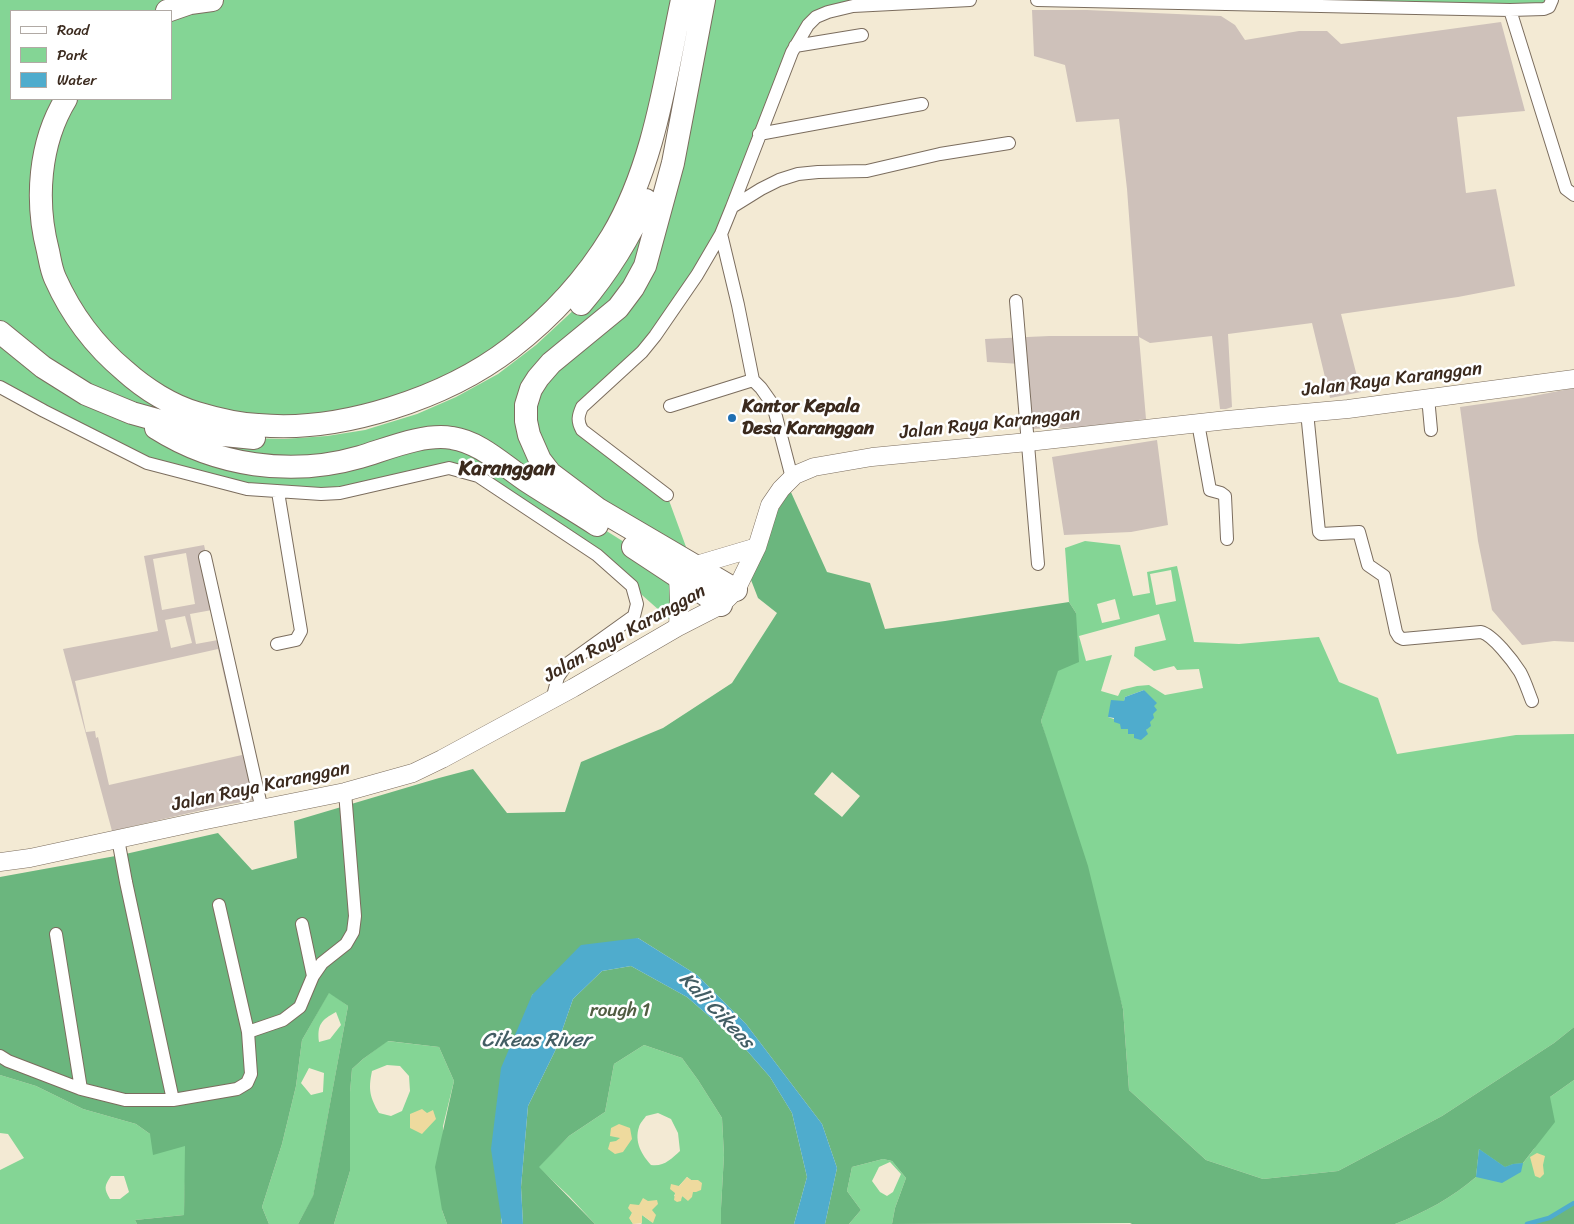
<!DOCTYPE html>
<html>
<head>
<meta charset="utf-8">
<style>
	body { margin:0 }
	#map { position:relative; width:1574px; height:1224px; overflow:hidden; background:#f3ead4; font-family:Sriracha,sans-serif }
	canvas { display:block }
	.legend { position:absolute; left:10px; top:10px; width:162px; height:90px; box-sizing:border-box; background:#fff; border:1px solid #b1aaa5; margin:0; padding:6px 9px; list-style:none; font-size:15px; color:#3b2a1e }
	.legend li { display:flex; align-items:center; gap:10px; height:25px }
	.legend b { width:25px; border:1px solid #b1aaa5 }
</style>
</head>
<body>
<div id="map">
<canvas width="1574" height="1224"></canvas>
<ul class="legend">
<li><b style="height:6px;background:#fff"></b>Road</li>
<li><b style="height:14px;background:#84d595"></b>Park</li>
<li><b style="height:14px;background:#4faccd"></b>Water</li>
</ul>
</div>
<script>
const context = document.querySelector('canvas').getContext('2d');
context.lineJoin = 'round';
function paint(path, color) {
  context.fillStyle = color;
  context.fill(path, 'evenodd');
}
function trace(path, color, width, dash) {
  context.strokeStyle = color;
  context.lineWidth = width;
  context.lineCap = dash ? 'butt' : 'round';
  context.setLineDash(dash || []);
  context.stroke(path);
}
function drawText(font, color, halo, rows, align = 'center') {
  context.font = font + ' Sriracha,sans-serif';
  context.lineWidth = 5;
  context.setLineDash([]);
  context.textBaseline = 'middle';
  context.strokeStyle = halo;
  context.fillStyle = color;
  for (const [text, x, y, turn = 0] of rows) {
    context.save();
    context.translate(x, y);
    context.rotate((+turn || 0) * Math.PI / 180);
    context.textAlign = isNaN(turn) ? turn : align;
    if (halo) context.strokeText(text, 0, 0);
    context.fillText(text, 0, 0);
    context.restore();
  }
}
paint(new Path2D(`
	M1032,10H1087L1221,16L1235,25L1245,40L1299,31H1327L1341,44L1501,22L1525,111L1457,117L1466,193L1496,189L1515,286L1458,297L1341,314L1361,392L1330,398L1312,323L1228,334L1232,407L1226,409H1220L1212,336L1150,343L1139,337L1146,419L1085,427L1029,429L1021,364L987,362L985,339L1049,336H1138L1127,189L1119,119L1076,122L1065,65L1034,56Z
	M1574,388V642L1554,641L1522,645L1492,610L1478,541L1460,407L1523,398Z
	M1157,440L1168,525L1131,532L1064,535L1052,457Z
	M204,545L262,799L224,805L112,831L63,649L158,631L144,556ZM186,553L195,604L162,610L153,559ZM212,610L218,640L196,644L190,614ZM185,616L192,643L171,648L165,620ZM218,649L242,755L109,785L98,737L96,738L95,731L86,732L75,681Z`), '#cec1ba');
paint(new Path2D(`
	M0,0H682L654,134L581,280L439,390L247,438L284,439L327,436L365,430L417,414L456,397L498,374L536,345L578,306L632,231L655,223L704,0H970L853,6L808,25L721,234L627,367L577,421L667,495L693,566L543,491L678,576V627L597,555L477,475L449,468L370,485L299,493L147,463L0,387ZM11,11H171V99H11Z
	M1037,0H1552L1549,7Z
	M1085,541L1120,545L1133,596L1150,593L1147,572L1177,566L1194,642L1239,644L1319,637L1339,682L1378,698L1397,754L1516,735L1574,734V1027L1554,1043L1442,1116L1338,1171L1263,1179L1206,1160L1129,1090L1123,1009L1041,721L1076,613L1069,602L1065,548ZM1171,570L1176,601L1156,605L1150,574ZM1115,599L1120,619L1102,623L1097,604ZM1159,614L1166,640L1135,647L1134,656L1154,671L1174,666L1177,670L1199,669L1203,688L1165,695L1149,685L1137,686L1121,690L1118,696L1101,691L1112,655L1086,661L1079,636ZM1144,690L1153,714L1146,730L1108,717L1124,701L1125,697Z
	M329,992L348,1006L313,1197L298,1224H269L262,1207L282,1144L296,1086L302,1040ZM336,1012L341,1025L330,1039L319,1042C317,1025 321,1020 336,1012ZM309,1068L324,1073L323,1092L311,1095L301,1083Z
	M387,1041L439,1047L454,1081L443,1126L442,1210L447,1224H334L350,1171V1092L352,1069L363,1059ZM387,1065L400,1066L409,1076L410,1091L402,1111L391,1116L379,1113C370,1097 368,1090 372,1071Z
	M644,1045L682,1058L698,1080L722,1118L724,1155L721,1208V1224H641L642,1223V1215L653,1223L639,1205L632,1213L630,1218L633,1224H595L569,1196L538,1167L569,1136L605,1112L614,1064ZM658,1113L671,1119L678,1133L680,1151C671,1159 664,1167 651,1165C642,1155 634,1142 639,1127C640,1123 644,1119 646,1116ZM687,1177L691,1180H698L696,1192C692,1191 683,1194 681,1198L674,1196L679,1186Z
	M0,1075L36,1086L83,1109L136,1124L150,1134L186,1146L184,1215L135,1220L137,1224H0V1170L24,1158L8,1134L0,1133ZM111,1176H124L129,1192L120,1199H110C104,1189 104,1186 111,1176Z
	M1574,1080V1203L1549,1218L1527,1224H1395C1424,1213 1453,1197 1476,1177L1479,1149L1523,1163L1534,1149L1550,1097Z
	M883,1159L892,1161L906,1178L895,1208L892,1224H849L861,1210L847,1191L852,1167ZM890,1162L901,1174L893,1192L887,1196L880,1192L872,1181L879,1167Z`), '#84d595');
paint(new Path2D(`
	M790,490L827,572L870,583L885,629L945,621L1069,602L1076,613L1079,662L1058,671L1041,721L1088,866L1123,1009L1129,1090L1206,1160L1263,1179L1338,1171L1442,1116L1554,1043L1574,1027V1080L1550,1097L1555,1122L1523,1163L1513,1164L1505,1167L1479,1149L1476,1177C1453,1197 1424,1213 1395,1224H1132L1130,1223L892,1224L895,1208L906,1178L892,1161L883,1159L852,1167L847,1191L861,1210L849,1224H825L837,1168L822,1124L746,1024L697,975L638,938L532,995L501,1220L502,1224H447L442,1210L435,1167L454,1081L439,1047L388,1041L363,1059L352,1069L350,1092V1171L334,1224H298L313,1196L348,1006L329,993L302,1040L296,1086L282,1144L262,1207L269,1224H137L135,1220L184,1215L185,1146L153,1155L150,1134L136,1124L83,1109L36,1086L0,1075V877L121,855L218,833L252,870L297,858L294,821L439,778L473,769L507,813L565,812L581,762L663,728L732,683L777,613L758,598L751,580L762,537ZM832,772L860,796L842,817L814,794Z
	M631,966L687,997L742,1045L770,1077L792,1113L807,1177L794,1224H721V1208L724,1155L722,1118L698,1080L682,1058L644,1045L614,1064L605,1112L569,1136L539,1167L595,1224H523L521,1187L528,1106L555,1051L573,999L602,971Z
	M1574,1203V1224H1527L1549,1218Z`), '#6bb67e');
paint(new Path2D(`
	M422,1109L427,1113L433,1110L436,1119L422,1134L410,1128V1114Z
	M619,1124L630,1128L632,1139L623,1152L615,1154L608,1149L610,1142L616,1141L620,1138L610,1136L611,1128Z
	M1537,1153L1545,1156L1543,1165L1544,1174L1540,1178L1535,1176L1530,1157Z
	M687,1177L691,1180H698L702,1183L701,1190L696,1192H693L692,1197L688,1201L682,1196L681,1201L677,1202L674,1200L675,1193L670,1189L671,1184L679,1186Z
	M643,1198L648,1201L657,1200L658,1204L652,1210L656,1215L653,1223L642,1215V1223L633,1224L629,1218L632,1213L628,1208L630,1204L639,1205Z`), '#eeda9e');
paint(new Path2D(`
	M1144,690L1157,703L1154,706L1157,710L1153,714L1154,718L1150,722L1151,726L1146,730L1148,734L1141,740L1134,738V734H1128V729H1121L1120,724L1114,722V718L1108,717L1111,700L1124,701L1125,697Z
	M638,938L697,975L746,1024L822,1124L837,1168L825,1224H794L807,1177L792,1113L770,1077L742,1045L687,997L631,966L602,971L573,999L555,1051L528,1106L521,1187L523,1224H502L491,1149L501,1068L532,995L581,945Z
	M1479,1149L1505,1167L1513,1164L1523,1163L1521,1172L1502,1183L1476,1177Z`), '#4faccd');
trace(new Path2D(`
	M1527,1224L1549,1218L1574,1203`), '#4faccd', 4.5);
const street = new Path2D(`
	M1037,0L1510,10L1544,9L1549,7L1552,0
	M1510,10L1565,186L1566,189L1574,195
	M795,46L862,35
	M759,134L922,104
	M732,207L792,52L808,25L816,17L828,12L853,6L970,0
	M1016,301L1038,564
	M0,387L44,411L147,463L247,489L321,494L340,493L449,468L478,476L597,555L632,586L637,604L634,616L567,664L558,677L552,700
	M1428,397L1431,430
	M670,406L753,380
	M1307,412L1319,532L1321,534L1359,532L1368,565L1384,576L1396,632L1399,637L1403,639L1481,632C1493,635 1513,661 1520,672C1525,681 1528,691 1532,701
	M1198,423L1210,490L1221,493L1225,496L1227,539
	M792,478L773,405L761,388L753,380L738,305L721,234L732,207L761,189L779,180L798,174L818,172L867,171L940,154L1009,143
	M667,495L582,430C577,421 578,416 582,407L642,352L655,336L697,275L721,234
	M205,557L262,810
	M277,644L296,640L301,631L278,492
	M118,839L126,882L173,1100L237,1089L247,1083L251,1074L248,1032
	M219,905L248,1032L283,1020L300,1007L313,976L322,963L346,944L353,932L355,916L345,792
	M302,924L313,976
	M56,934L81,1089L125,1100H173
	M0,1056L8,1061L81,1089`);
const secondary = new Path2D(`
	M693,566L757,547
	M678,627L679,600L678,576
	M0,862L30,858L206,820L345,792L413,773L442,759L573,688L678,627L721,605L736,590L757,547L770,505L781,489L795,475L814,467L872,457L1028,442L1227,420L1348,409L1574,379`);
const highway = new Path2D(`
	M704,0L673,163L645,266L633,288L618,308L551,363L538,378L531,389L526,405V421L529,435L540,460L550,473L598,509L736,590
	M167,11L190,3L212,0
	M66,99C39,143 35,201 48,251C50,260 51,269 55,278C71,314 95,346 125,371C145,389 172,406 197,413C217,419 238,424 258,425C340,433 446,398 511,348C551,317 586,279 612,236C654,165 665,80 682,0
	M581,304C608,272 629,239 646,200
	M0,332L43,367L86,394L132,413L204,433L254,438
	M156,428C216,466 291,477 360,457C387,449 424,433 452,438C480,442 503,465 527,481C550,496 574,510 597,525
	M633,547L721,605`);
trace(street, '#7b6d5e', 14);
trace(secondary, '#7b6d5e', 19);
trace(highway, '#7b6d5e', 24);
trace(street, '#fff', 12);
trace(secondary, '#fff', 18);
trace(highway, '#fff', 22);
for (const [x, y, r, color] of [
	[732,418,5,"#1f6fb2"]
]) {
  const dot = new Path2D();
  dot.arc(x, y, r, 0, 2 * Math.PI);
  context.fillStyle = color;
  context.fill(dot);
  trace(dot, '#fff', 2);
}
drawText('19px', '#3b2a1e', '#fff', [
	["Jalan Raya Karanggan",1392,380,-7],
	["Jalan Raya Karanggan",990,424,-6],
	["Jalan Raya Karanggan",625,634,-29],
	["Jalan Raya Karanggan",261,787,-12]
]);
drawText('bold 19px', '#3b2a1e', '#fff', [
	["Kantor Kepala",742,407],
	["Desa Karanggan",742,429]
], 'left');
drawText('19px', '#515d42', '#fff', [
	["rough 1",620,1011]
]);
drawText('italic 20px', '#435e64', '#fff', [
	["Kali Cikeas",716,1011,46],
	["Cikeas River",536,1041]
]);
drawText('bold 21px', '#3b2a1e', '#fff', [
	["Karanggan",507,470]
]);
</script>
</body>
</html>
